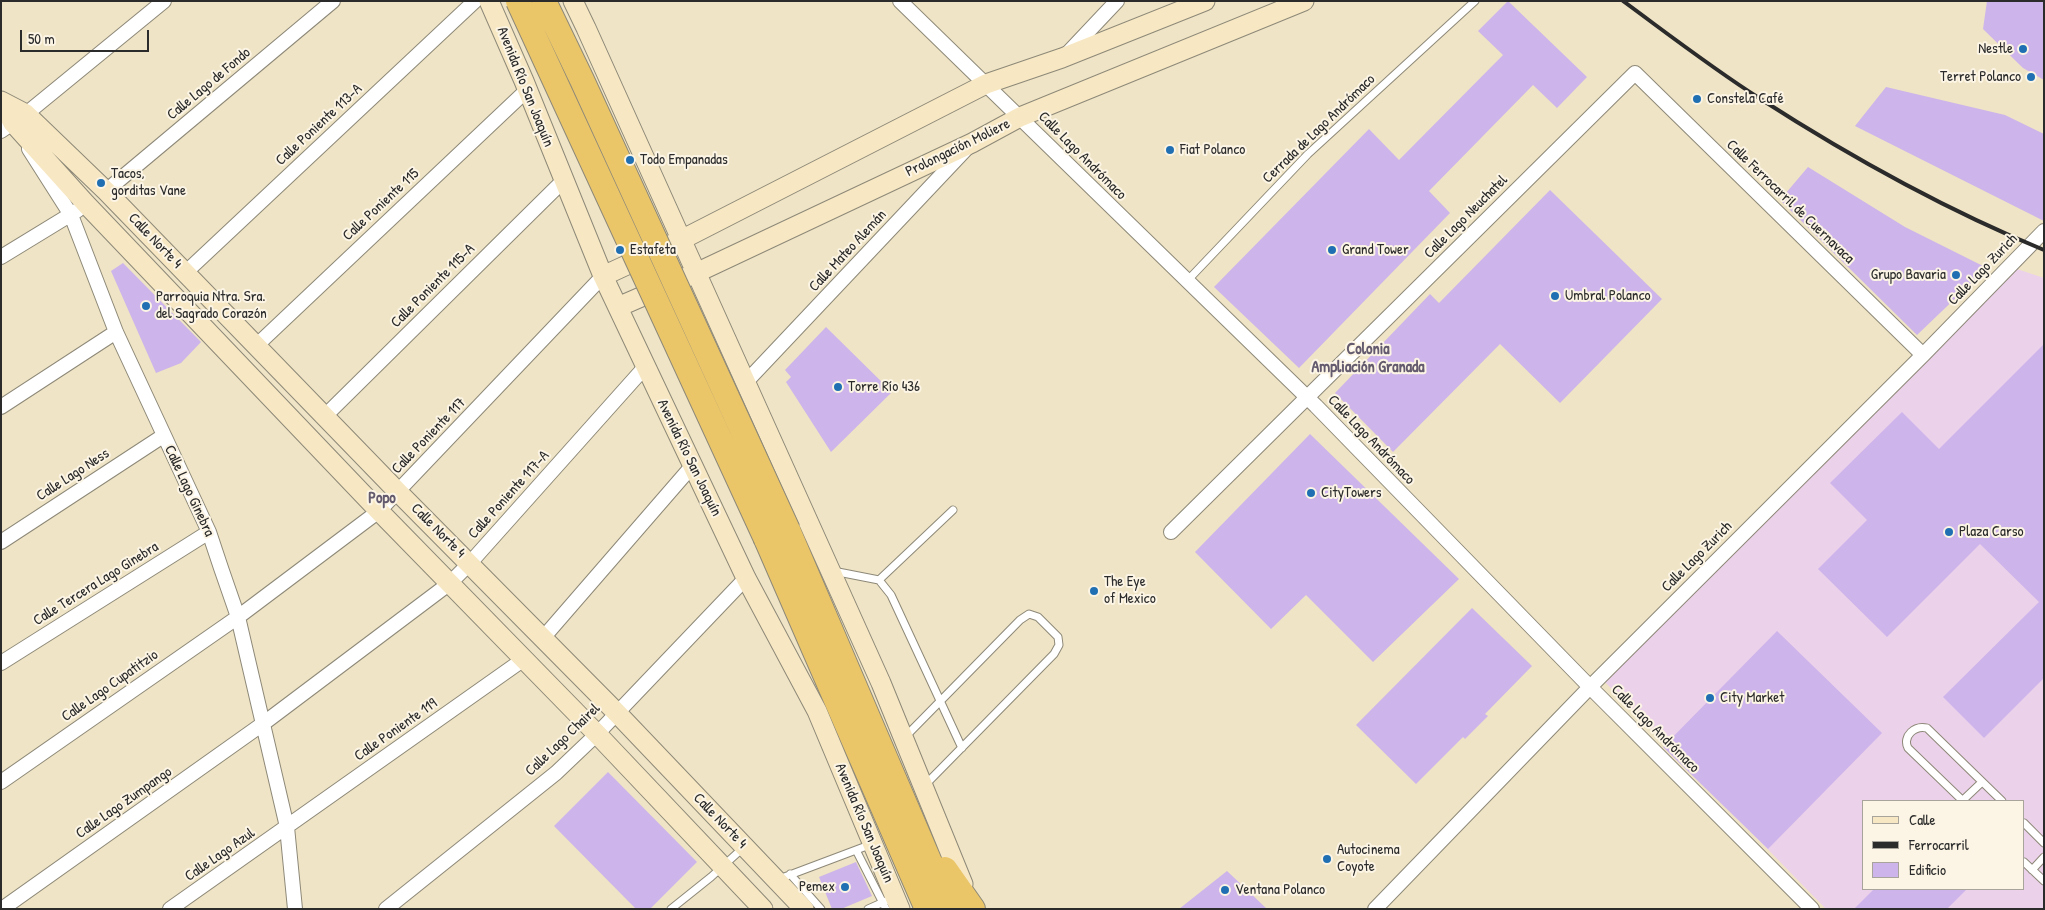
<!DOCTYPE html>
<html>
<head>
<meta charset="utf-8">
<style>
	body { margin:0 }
	#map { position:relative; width:2045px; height:910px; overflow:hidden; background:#efe4c5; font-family:"Patrick Hand",sans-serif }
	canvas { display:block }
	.frame { position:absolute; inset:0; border:2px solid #2b2b2b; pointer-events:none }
	.legend { position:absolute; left:1862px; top:800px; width:162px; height:90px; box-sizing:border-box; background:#fcf5e5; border:1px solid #a8a49b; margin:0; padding:6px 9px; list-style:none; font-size:15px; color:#2b2b2b }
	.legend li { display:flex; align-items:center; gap:10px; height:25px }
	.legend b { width:25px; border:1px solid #a8a49b }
	.scale { position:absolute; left:20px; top:30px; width:129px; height:22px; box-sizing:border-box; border:2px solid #2b2b2b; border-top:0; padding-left:6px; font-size:15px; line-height:18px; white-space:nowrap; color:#2b2b2b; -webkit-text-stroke:4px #fcf5e5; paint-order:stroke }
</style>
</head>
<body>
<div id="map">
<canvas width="2045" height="910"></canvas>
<div class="frame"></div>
<ul class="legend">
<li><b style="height:6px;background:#f7e8c3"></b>Calle</li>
<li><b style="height:6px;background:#2b2b2b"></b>Ferrocarril</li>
<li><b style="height:14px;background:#cdb4eb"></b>Edificio</li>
</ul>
<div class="scale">50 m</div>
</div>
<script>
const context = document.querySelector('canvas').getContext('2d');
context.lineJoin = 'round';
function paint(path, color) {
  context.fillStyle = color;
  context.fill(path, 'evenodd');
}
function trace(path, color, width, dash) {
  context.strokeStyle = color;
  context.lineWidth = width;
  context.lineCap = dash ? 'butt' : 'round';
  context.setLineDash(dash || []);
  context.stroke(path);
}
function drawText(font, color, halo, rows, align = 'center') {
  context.font = font + ' "Patrick Hand",sans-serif';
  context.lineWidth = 4;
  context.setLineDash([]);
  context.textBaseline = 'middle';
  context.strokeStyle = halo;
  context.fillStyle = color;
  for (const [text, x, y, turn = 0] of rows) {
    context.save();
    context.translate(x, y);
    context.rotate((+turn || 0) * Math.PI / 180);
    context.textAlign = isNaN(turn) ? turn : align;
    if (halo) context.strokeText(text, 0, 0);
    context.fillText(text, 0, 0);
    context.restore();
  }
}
paint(new Path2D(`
	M2014,268L2044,278V909H1826L1603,680ZM1864,801H2024V889H1864Z`), '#ecd1ea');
paint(new Path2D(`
	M1508,1L1587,77L1557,108L1533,85L1429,191L1450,213L1299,368L1214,287L1369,129L1399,160L1503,55L1478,31Z
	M1987,1H2044V80L2023,68L1983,29Z
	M1886,87L2005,115L2044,134V221L1855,126Z
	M1808,167L1905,227L1987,268L1917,335L1780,200Z
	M1550,190L1662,299L1560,403L1500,344L1393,452L1335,393L1430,294L1439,303Z
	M123,263L201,342L181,363L156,373L111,271Z
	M826,327L892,392L831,452L786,382L791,377L785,370Z
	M2044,344V678L1984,738L1943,697L2039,602L1980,544L1887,637L1818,569L1867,520L1830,483L1902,412L1939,449Z
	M1310,434L1459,579L1373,662L1306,595L1271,629L1195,552Z
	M1472,608L1532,666L1485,714L1488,716L1465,739L1463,737L1416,784L1356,725Z
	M1777,631L1882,733L1768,849L1663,747Z
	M608,772L697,862L650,909H636L554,826Z
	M856,862L872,896L841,909H832L819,877Z
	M1227,871L1267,909H1179Z
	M1874,889H1967L1947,909H1854Z`), '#cdb4eb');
const lane = new Path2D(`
	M1187,281L1308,154L1475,1
	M833,571L879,580L891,595L962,748
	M879,580L953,510
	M905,737L1020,620L1029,614L1038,617L1058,637L1059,645L1054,654L925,785
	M1962,801L1982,782
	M1963,801L1908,748C1902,736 1915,725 1927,728L2002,801
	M2024,823L2044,843
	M856,850L886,909
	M2024,862L2044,881
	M2032,870L2044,857
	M790,874L821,909
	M779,879L872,844
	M671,909L711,877L744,847
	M868,909L886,901`);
const street = new Path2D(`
	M900,1L1316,406L1590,687L1812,909
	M1066,55L1117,1
	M1,131L26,114L164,1
	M29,149L71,215L116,332L209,532L221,568L238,617L287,827L295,909
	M106,191L333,1
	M1,257L78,210
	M185,273L475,1
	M257,345L527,90
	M746,382L967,148
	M1,407L116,332
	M326,415L563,181
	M1171,532L1635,73L1923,355
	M1,542L163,436
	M543,638L693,465
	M1,663L209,532
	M1,782L238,617L379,511L603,276
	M2,909L264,723L450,583L470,563L645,367
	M170,909L524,659
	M386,909L556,773L597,734L746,578
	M1375,909L1590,687L1923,355L2044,231`);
const secondary = new Path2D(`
	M489,1L524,81L603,276L746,578L817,711L900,909
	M573,1L586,28L881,683L963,884
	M1,101L26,114L106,191L398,492L616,712L804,909
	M2,102L13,123L86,204L379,511L597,734L763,909
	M603,276L681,240L986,84L1062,58L1205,1
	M618,307L696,273L972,143L1020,117L1304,1`);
const highway = new Path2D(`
	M788,530L950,909
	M766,539L927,909
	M945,869L973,909`);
trace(lane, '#8d8878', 9);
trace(street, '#8d8878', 16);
trace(secondary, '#8d8878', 21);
trace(highway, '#8d8878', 26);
trace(lane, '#fff', 7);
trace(street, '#fff', 14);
trace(secondary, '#f7e8c3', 19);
trace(highway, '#ebc669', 24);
trace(new Path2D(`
	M1623,1C1668,34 1712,68 1759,98C1849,156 1944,209 2044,250`), '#2b2b2b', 4);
const highwayBridge = new Path2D(`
	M518,1L766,539
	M544,1L582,80L788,530`);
trace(highwayBridge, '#8d8878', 26, []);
trace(highwayBridge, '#ebc669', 24);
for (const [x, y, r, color] of [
	[2023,49,5,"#1f6fb2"],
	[2031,77,5,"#1f6fb2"],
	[1697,99,5,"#1f6fb2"],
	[1170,150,5,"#1f6fb2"],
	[630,160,5,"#1f6fb2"],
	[101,183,5,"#1f6fb2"],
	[620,250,5,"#1f6fb2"],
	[1332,250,5,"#1f6fb2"],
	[1956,275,5,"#1f6fb2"],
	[1555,296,5,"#1f6fb2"],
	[146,306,5,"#1f6fb2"],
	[838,387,5,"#1f6fb2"],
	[1311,493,5,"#1f6fb2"],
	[1949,532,5,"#1f6fb2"],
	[1094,591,5,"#1f6fb2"],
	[1710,698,5,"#1f6fb2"],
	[1327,859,5,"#1f6fb2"],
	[845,887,5,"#1f6fb2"],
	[1225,890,5,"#1f6fb2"]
]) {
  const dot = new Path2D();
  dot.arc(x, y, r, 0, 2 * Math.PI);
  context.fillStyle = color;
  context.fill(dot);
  trace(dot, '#fcf5e5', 2);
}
drawText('15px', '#2b2b2b', '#fcf5e5', [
	["Nestle",2013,49,"right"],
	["Terret Polanco",2021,77,"right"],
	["Constela Café",1707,99],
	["Fiat Polanco",1180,150],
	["Todo Empanadas",640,160],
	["Tacos,",111,174],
	["gorditas Vane",111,191],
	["Estafeta",630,250],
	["Grand Tower",1342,250],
	["Grupo Bavaria",1946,275,"right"],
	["Umbral Polanco",1565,296],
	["Parroquia Ntra. Sra.",156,297],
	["del Sagrado Corazón",156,314],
	["Torre Río 436",848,387],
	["CityTowers",1321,493],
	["Plaza Carso",1959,532],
	["The Eye",1104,582],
	["of Mexico",1104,599],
	["City Market",1720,698],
	["Autocinema",1337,850],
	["Coyote",1337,867],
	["Pemex",835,887,"right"],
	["Ventana Polanco",1235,890]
], 'left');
drawText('15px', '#2b2b2b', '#fcf5e5', [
	["Calle Lago de Fondo",209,84,-40],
	["Avenida Río San Joaquín",525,87,68],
	["Calle Poniente 113-A",319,125,-43],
	["Cerrada de Lago Andrómaco",1319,129,-44],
	["Prolongación Moliere",958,148,-26],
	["Calle Lago Andrómaco",1082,156,45],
	["Calle Ferrocarril de Cuernavaca",1790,202,44],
	["Calle Poniente 115",381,205,-43],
	["Calle Lago Neuchatel",1466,217,-45],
	["Calle Norte 4",155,241,46],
	["Calle Mateo Alemán",848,251,-47],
	["Calle Lago Zurich",1983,270,-46],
	["Calle Poniente 115-A",433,286,-45],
	["Calle Poniente 117",429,436,-46],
	["Calle Lago Andrómaco",1371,440,46],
	["Avenida Río San Joaquín",689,458,64],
	["Calle Lago Ness",73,475,-33],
	["Calle Lago Ginebra",189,491,65],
	["Calle Poniente 117-A",509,495,-48],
	["Calle Norte 4",438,531,45],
	["Calle Lago Zurich",1697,557,-45],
	["Calle Tercera Lago Ginebra",96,584,-32],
	["Calle Lago Cupatitzio",110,686,-35],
	["Calle Lago Andrómaco",1655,729,45],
	["Calle Poniente 119",396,730,-35],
	["Calle Lago Chairel",563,740,-44],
	["Calle Lago Zumpango",124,803,-35],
	["Calle Norte 4",720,821,46],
	["Avenida Río San Joaquín",864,823,67],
	["Calle Lago Azul",220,855,-35]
]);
drawText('bold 16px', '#645b6e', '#fcf5e5', [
	["Colonia",1368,350],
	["Ampliación Granada",1368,368],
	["Popo",382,499]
]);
</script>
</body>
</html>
